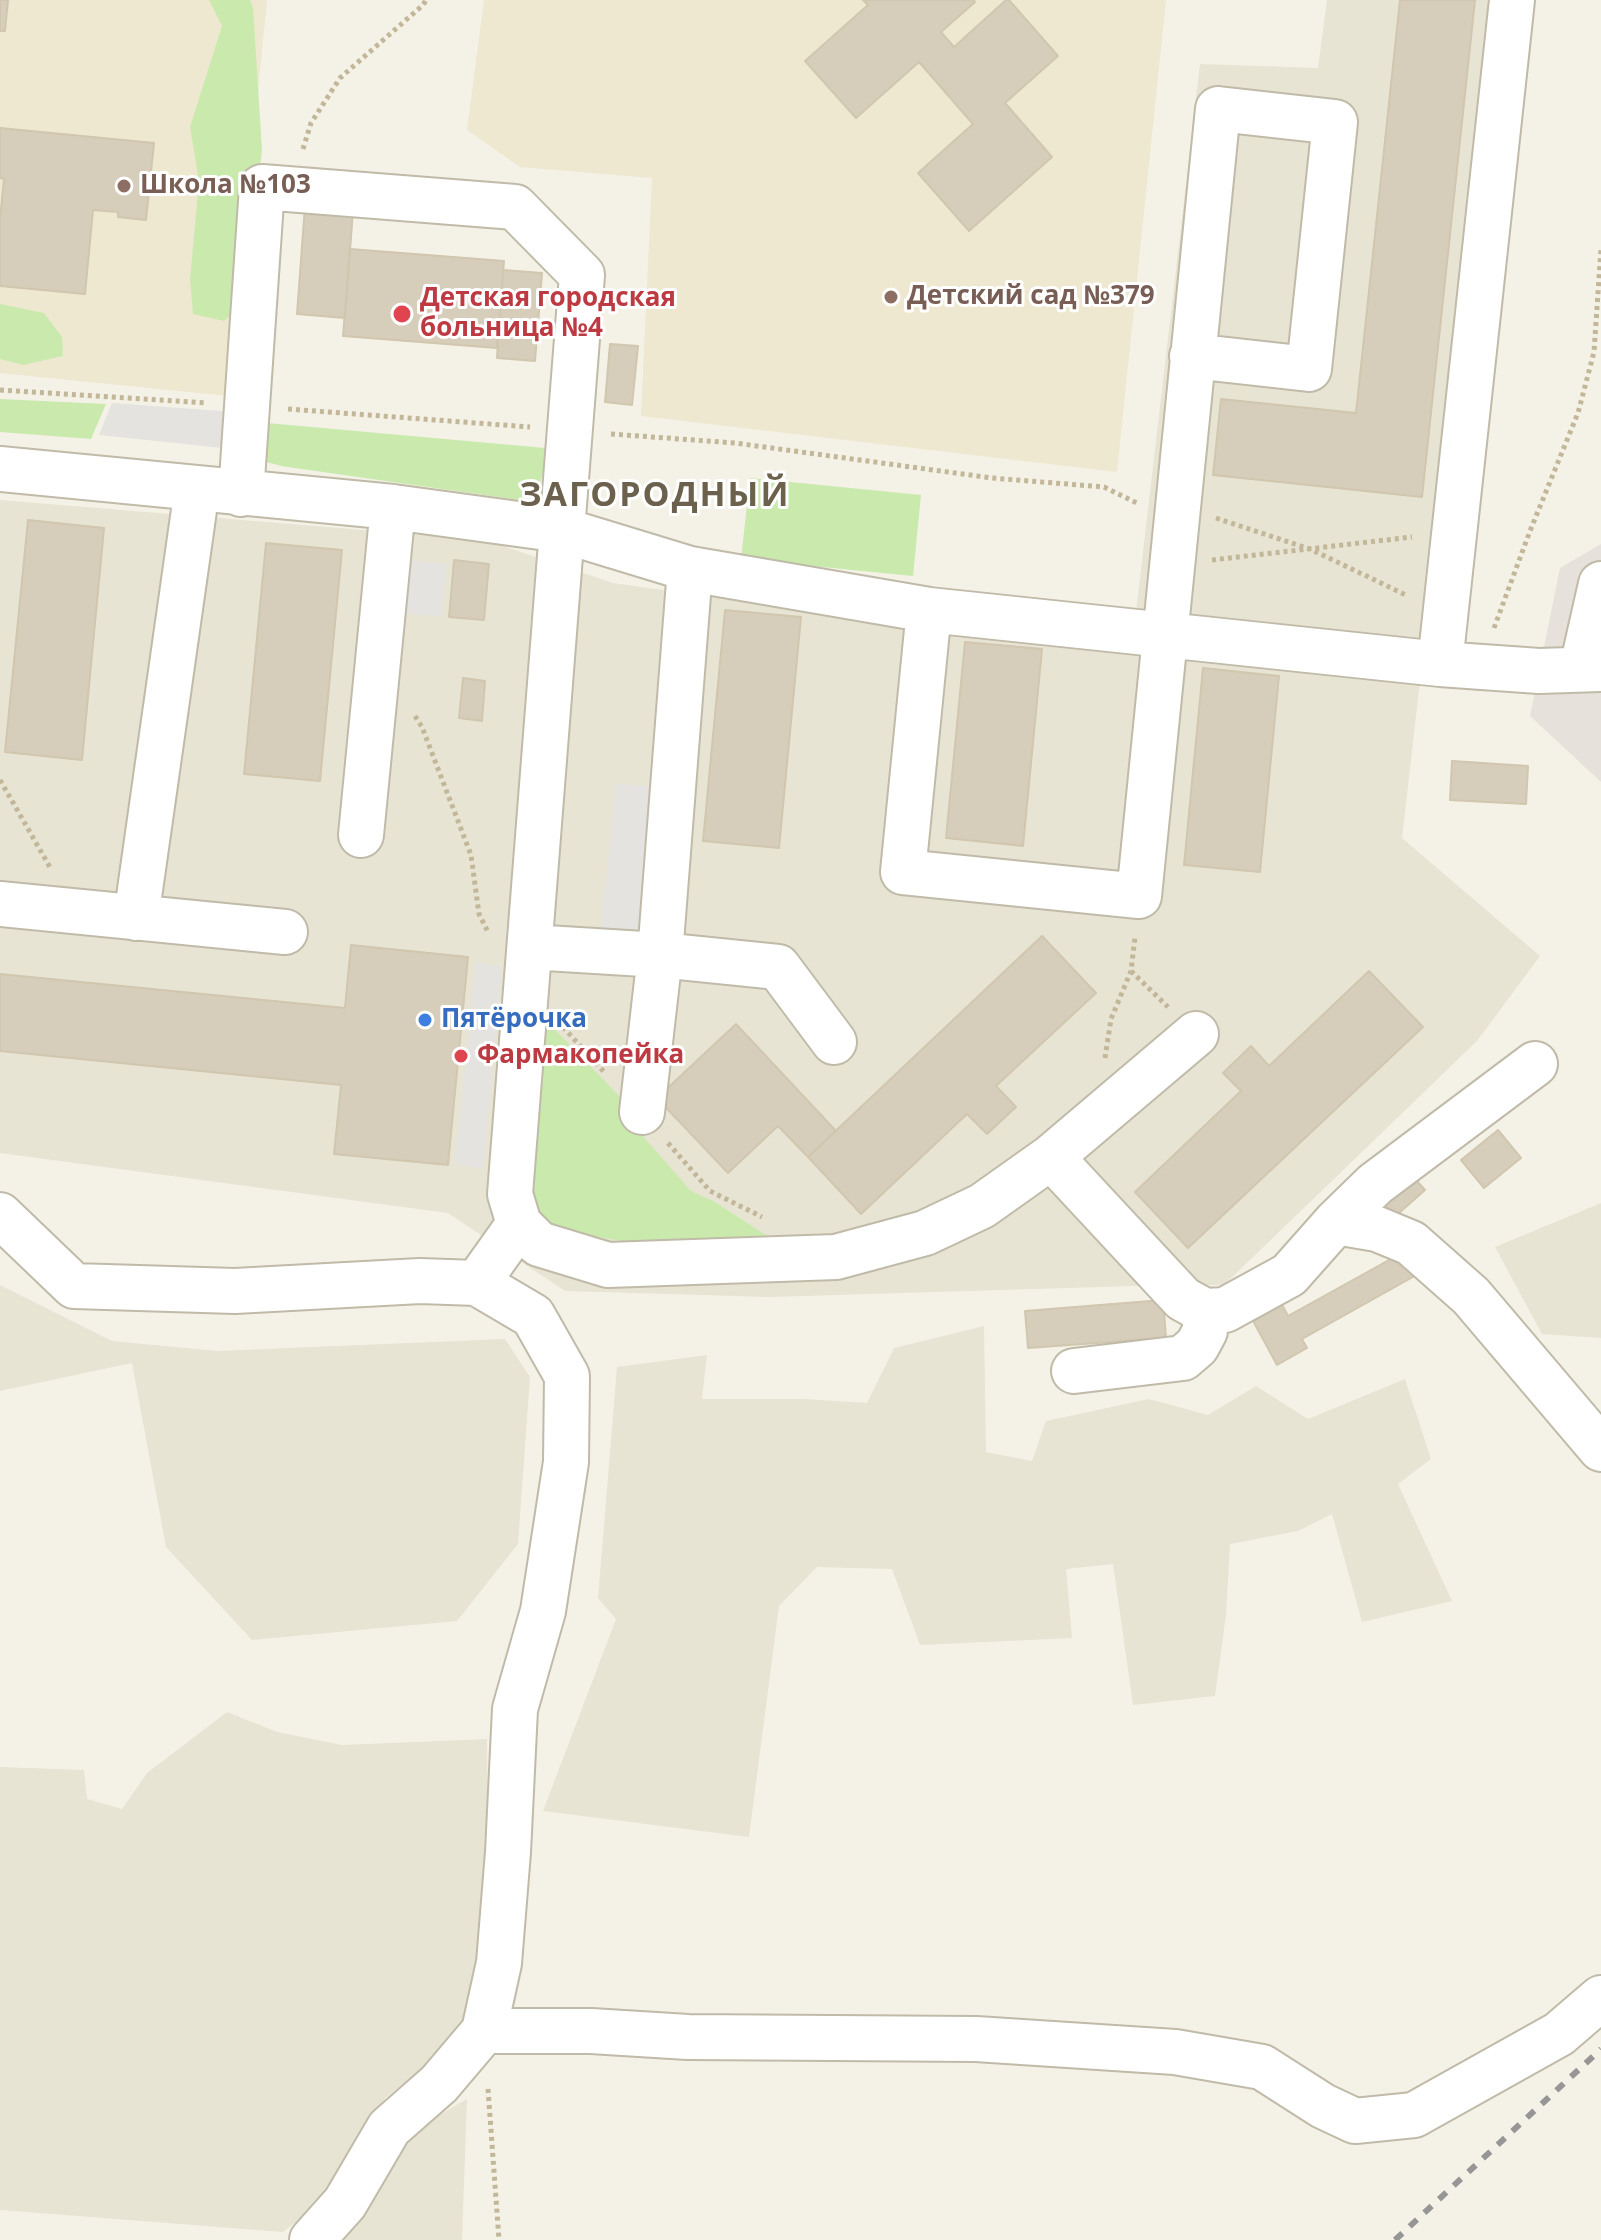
<!DOCTYPE html>
<html>
<head>
<meta charset="utf-8">
<style>
	body { margin:0 }
	canvas { display:block; background:#f4f1e6 }
</style>
</head>
<body>
<canvas width="1601" height="2240"></canvas>
<script>
const context = document.querySelector('canvas').getContext('2d');
context.lineJoin = 'round';
function paint(path, color) {
  context.fillStyle = color;
  context.fill(path, 'evenodd');
}
function trace(path, color, width, dash) {
  context.strokeStyle = color;
  context.lineWidth = width;
  context.lineCap = dash ? 'butt' : 'round';
  context.setLineDash(dash || []);
  context.stroke(path);
}
function drawText(font, color, halo, rows, align = 'center') {
  context.font = font + ' "Open Sans",sans-serif';
  context.lineWidth = 6;
  context.setLineDash([]);
  context.textBaseline = 'middle';
  context.strokeStyle = halo;
  context.fillStyle = color;
  for (const [text, x, y, turn = 0] of rows) {
    context.save();
    context.translate(x, y);
    context.rotate((+turn || 0) * Math.PI / 180);
    context.textAlign = isNaN(turn) ? turn : align;
    if (halo) context.strokeText(text, 0, 0);
    context.fillText(text, 0, 0);
    context.restore();
  }
}
paint(new Path2D(`
	M1327,0H1498L1402,838L1540,956L1477,1041L1224,1285L1134,1286L770,1297L565,1291L448,1213L0,1153V500L485,540L613,583L1131,655L1200,64L1318,68Z
	M1601,1203V1338L1542,1334L1495,1247Z
	M0,1285L112,1341L217,1351L505,1339L530,1377L518,1544L457,1621L252,1640L166,1547L132,1363L0,1391Z
	M984,1326L986,1452L1032,1461L1046,1421L1149,1399L1208,1415L1256,1386L1308,1419L1405,1379L1431,1459L1398,1484L1452,1601L1362,1622L1332,1514L1298,1531L1230,1544L1226,1615L1215,1696L1133,1705L1113,1564L1066,1569L1072,1638L920,1645L892,1569L817,1567L779,1606L749,1837L543,1811L616,1619L598,1598L617,1367L707,1355L702,1399H805L867,1403L894,1348Z
	M227,1712L277,1732L342,1745L487,1739L488,1910L466,2016L417,2073L385,2098L322,2201L283,2232L0,2210V1767L84,1770L87,1799L122,1809L147,1773Z
	M467,2099L462,2240H329L394,2141Z`), '#e8e4d4');
paint(new Path2D(`
	M1601,544V782L1530,716L1560,568Z`), '#e6e2db');
paint(new Path2D(`
	M0,0H267L228,396L0,373Z
	M484,0H1166L1117,472L641,416L652,178L520,167L467,130Z`), '#eee8d0');
paint(new Path2D(`
	M209,0H250L253,8L262,150L243,304L224,321L193,314L190,279L199,181L190,127L222,26Z
	M0,304L44,313L62,337L63,356L23,365L0,359Z
	M0,399L106,404L91,439L0,432Z
	M256,422L545,448C542,473 546,492 519,500L281,466L259,460Z
	M750,478L921,495L913,576L741,559Z
	M539,1013L622,1099L634,1126L691,1191L715,1202L772,1239L674,1249L571,1233L553,1226L533,1209L527,1164Z`), '#caeaad');
paint(new Path2D(`
	M112,403L235,412L232,449L99,435Z
	M403,559L447,564L441,616L400,614Z
	M616,783L654,787L641,937L600,936Z
	M476,962L502,967L483,1169L455,1164Z`), '#e5e3df');
const building = new Path2D(`
	M0,0H8L5,31H0Z
	M863,0H974L975,2L941,32L954,47L1006,0H1009L1058,56L1005,103L1052,157L969,231L918,173L973,124L919,62L856,118L805,61L868,5Z
	M1400,0H1475L1422,497L1213,475L1221,399L1356,413Z
	M0,128L154,143L146,220L118,217V212L93,210L85,294L0,286V219L4,179L0,178Z
	M305,206L353,210L345,318L297,314Z
	M350,249L504,261L497,348L343,336Z
	M503,270L542,273L535,361L497,358Z
	M610,344L638,346L632,405L605,402Z
	M28,520L104,528L82,760L5,752Z
	M266,543L342,550L320,781L244,774Z
	M454,560L489,564L484,620L449,617Z
	M725,610L801,617L779,848L703,841Z
	M965,642L1042,649L1023,846L946,838Z
	M1203,668L1279,676L1260,872L1184,865Z
	M463,678L485,681L482,721L459,718Z
	M1452,761L1528,766L1526,804L1450,800Z
	M1042,936L1096,993L996,1086L1016,1107L987,1134L967,1114L861,1214L808,1157Z
	M351,945L468,957L448,1165L334,1154L341,1085L0,1051V974L345,1008Z
	M1369,971L1423,1027L1188,1248L1135,1192L1241,1091L1223,1073L1251,1046L1269,1066Z
	M736,1024L836,1131L808,1157L778,1126L728,1173L657,1098Z
	M1498,1130L1521,1158L1484,1188L1461,1160Z
	M1409,1172L1425,1190L1390,1221L1375,1203Z
	M1407,1250L1420,1273L1302,1339L1307,1348L1277,1365L1251,1317L1280,1301L1288,1316Z
	M1163,1300L1166,1338L1028,1348L1025,1311Z`);
paint(building, '#d6cebb');
trace(building, '#d1c6ae', 2);
const minor = new Path2D(`
	M0,469L393,507L562,530L690,569L929,610L1440,664L1539,671L1601,669
	M241,494L262,187L515,207L582,275L510,1194L519,1224L539,1244L608,1265L836,1257L925,1233L982,1206L1051,1157L1196,1034
	M929,610L903,872L1139,896L1218,109L1335,122L1309,369L1192,356
	M1440,664L1512,0
	M1582,668L1601,584
	M361,835L393,507
	M0,904L285,932
	M136,918L197,489
	M530,947L660,955L778,967L834,1042
	M642,1112L660,955L690,569
	M1051,1157L1183,1299L1205,1311L1225,1310L1289,1275L1336,1222L1375,1184L1535,1064
	M0,1215L74,1286L235,1291L420,1281L477,1283L533,1316L567,1376L566,1462L543,1611L515,1709L508,1852L499,1963L484,2031L439,2084L389,2128L345,2203L312,2240
	M1336,1222L1377,1229L1411,1243L1471,1296L1601,1449
	M477,1283L519,1224
	M1074,1371L1183,1358L1197,1346L1205,1331V1311
	M484,2031H591L688,2037L976,2039L1175,2052L1262,2067L1323,2106L1355,2121L1414,2115L1559,2034L1601,1998`);
trace(minor, '#c0baa8', 48);
trace(new Path2D(`
	M303,149L311,123L340,78L423,5L426,0
	M0,390L207,403
	M288,409L530,427
	M611,434L735,443L992,478L1104,487L1139,504
	M1216,518L1310,549L1406,595
	M1212,560L1412,537
	M1494,628L1530,531L1578,413L1594,352L1601,249
	M415,716L422,727L471,855L479,914L488,932
	M0,780L51,869
	M1131,971L1168,1007
	M563,1027L605,1073
	M1105,1058L1111,1019L1131,971L1135,937
	M668,1143L710,1191L762,1217
	M488,2089L499,2240`), '#c2b799', 5, [4, 4]);
trace(minor, '#fff', 44);
trace(new Path2D(`
	M1395,2240L1601,2049`), '#969696', 6, [10, 10]);
for (const [x, y, r, color] of [
	[124,186,8,"#8d6e63"],
	[891,297,8,"#8d6e63"],
	[402,314,10,"#e0444e"],
	[425,1020,8,"#3f7fe0"],
	[461,1056,8,"#e0444e"]
]) {
  const dot = new Path2D();
  dot.arc(x, y, r, 0, 2 * Math.PI);
  context.fillStyle = color;
  context.fill(dot);
  trace(dot, '#fff', 3);
}
drawText('bold 26px', '#785e54', '#fff', [
	["Школа №103",140,186],
	["Детский сад №379",907,297]
], 'left');
drawText('bold 26px', '#be3a42', '#fff', [
	["Детская городская",420,299],
	["больница №4",420,329],
	["Фармакопейка",477,1056]
], 'left');
drawText('bold 26px', '#366cbe', '#fff', [
	["Пятёрочка",441,1020]
], 'left');
context.letterSpacing = '2px';
drawText('bold 34px', '#6b614c', '#fff', [
	["ЗАГОРОДНЫЙ",655,496]
]);
context.letterSpacing = '0px';
</script>
</body>
</html>
